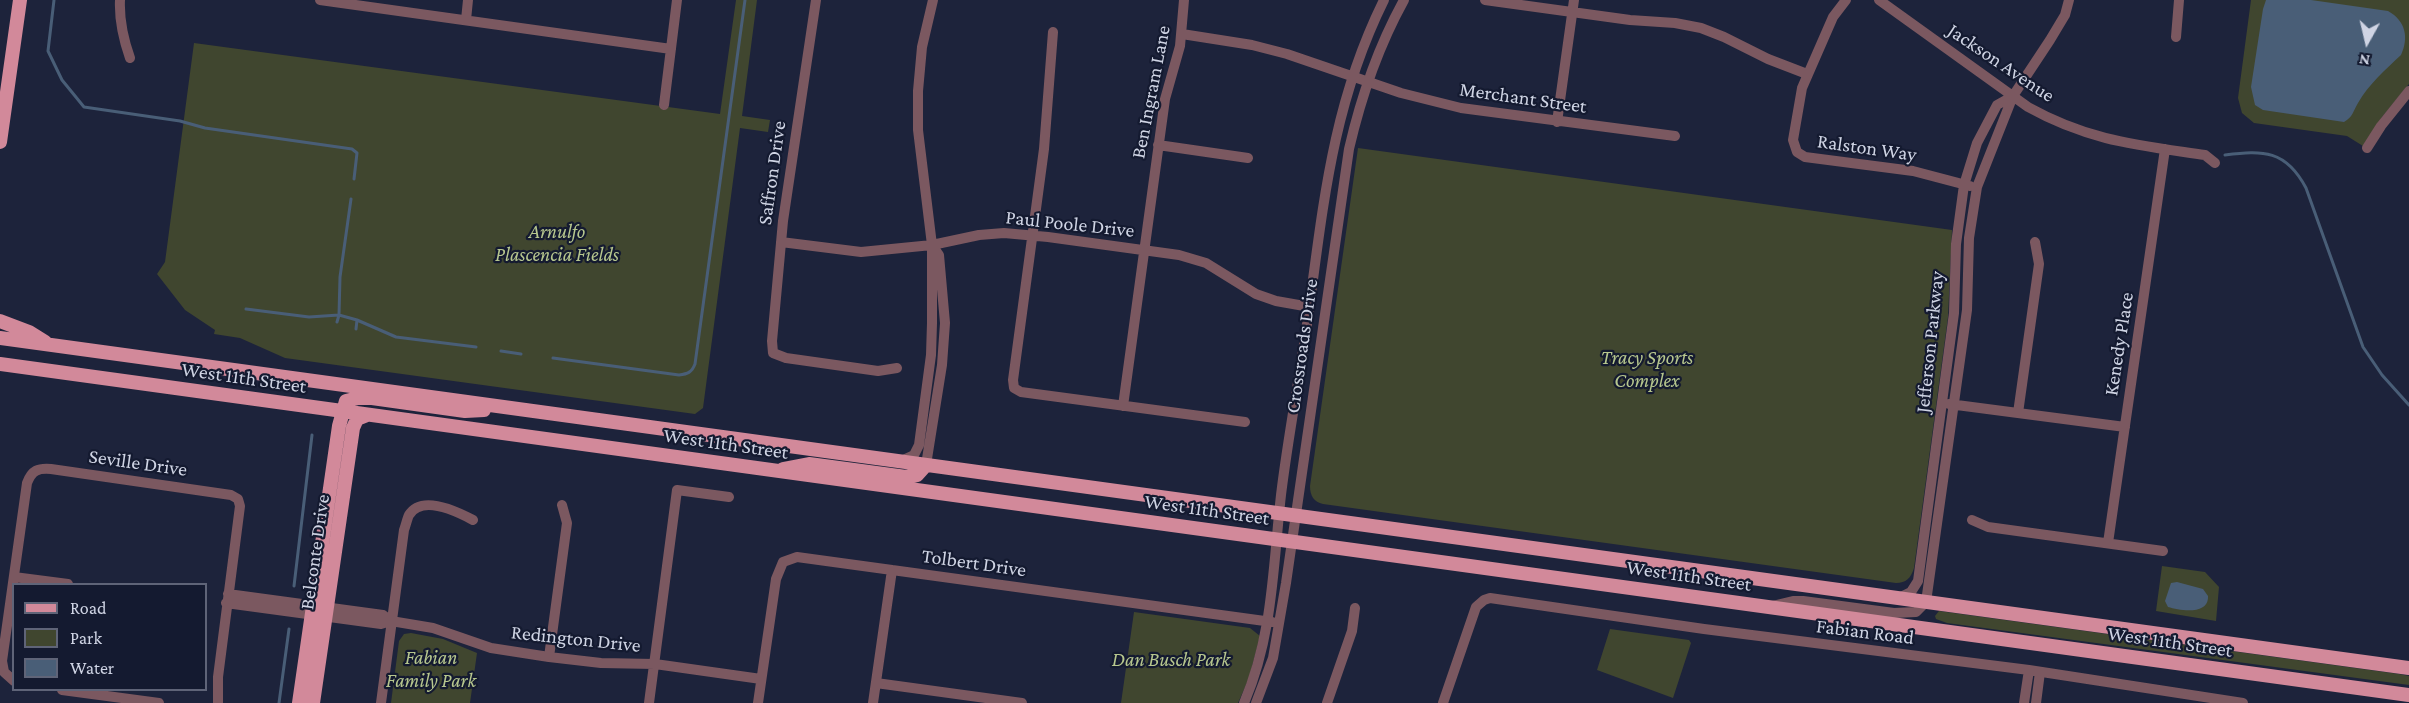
<!DOCTYPE html>
<html>
<head>
<meta charset="utf-8">
<style>
	body { margin:0 }
	#map { position:relative; width:2409px; height:703px; overflow:hidden; background:#1d233b; font-family:"Crimson Pro",serif }
	canvas { display:block }
	.legend { position:absolute; left:12px; top:583px; width:195px; height:108px; box-sizing:border-box; background:#141a30; border:2px solid #5f6478; margin:0; padding:8px 10px; list-style:none; font-size:18px; color:#cfd4e4 }
	.legend li { display:flex; align-items:center; gap:12px; height:30px }
	.legend b { width:30px; border:2px solid #5f6478 }
	.north { position:absolute; left:2337px; top:12px; width:60px; height:60px; -webkit-text-stroke:4px #141a30; paint-order:stroke; rotate:188deg; font-size:16px; font-weight:700; line-height:24px; text-align:center; color:#cfd4e4 }
	.north::after { content:''; display:block; margin:auto; width:21px; height:27px; background:#cfd4e4; clip-path:polygon(50% 0,100% 100%,50% 72%,0 100%) }
</style>
</head>
<body>
<div id="map">
<canvas width="2409" height="703"></canvas>
<ul class="legend">
<li><b style="height:8px;background:#d2899a"></b>Road</li>
<li><b style="height:16px;background:#40462f"></b>Park</li>
<li><b style="height:16px;background:#495e77"></b>Water</li>
</ul>
<div class="north">N</div>
</div>
<script>
const context = document.querySelector('canvas').getContext('2d');
context.lineJoin = 'round';
function paint(path, color) {
  context.fillStyle = color;
  context.fill(path, 'evenodd');
}
function trace(path, color, width, dash) {
  context.strokeStyle = color;
  context.lineWidth = width;
  context.lineCap = dash ? 'butt' : 'round';
  context.setLineDash(dash || []);
  context.stroke(path);
}
function drawText(font, color, halo, rows, align = 'center') {
  context.font = font + ' "Crimson Pro",serif';
  context.lineWidth = 4.5;
  context.setLineDash([]);
  context.textBaseline = 'middle';
  context.strokeStyle = halo;
  context.fillStyle = color;
  for (const [text, x, y, turn = 0] of rows) {
    context.save();
    context.translate(x, y);
    context.rotate((+turn || 0) * Math.PI / 180);
    context.textAlign = isNaN(turn) ? turn : align;
    if (halo) context.strokeText(text, 0, 0);
    context.fillText(text, 0, 0);
    context.restore();
  }
}
paint(new Path2D(`
	M736,0H757L742,116L770,120L768,132L740,128L703,408L695,414L285,358L240,338L214,334L215,330L185,310L157,274L165,262L194,43L720,114Z
	M2251,0H2409V84L2382,117L2363,146L2347,136L2254,123L2242,113L2238,98Z
	M1358,148L1952,230L1948,317L1914,568C1911,578 1906,583 1896,583L1323,504C1314,502 1310,496 1310,486Z
	M2162,566L2205,572L2219,587L2216,621L2156,611Z
	M1939,611L2399,674L2409,676V685L1947,623L1936,619L1935,616Z
	M1134,612L1250,628L1260,636L1249,678L1238,703H1121Z
	M1610,629L1689,640L1691,643L1673,698L1597,670Z
	M411,633L443,639L477,653L470,703H391L399,641L404,634Z`), '#40462f');
paint(new Path2D(`
	M2266,0H2311L2388,11C2406,21 2409,38 2401,55C2385,70 2369,84 2358,103C2353,111 2353,117 2344,122L2263,110L2255,105L2251,87L2263,9Z
	M2177,582L2203,589L2208,596C2209,615 2181,611 2168,607L2165,601L2171,583Z`), '#495e77');
trace(new Path2D(`
	M54,0L48,51L62,80L84,107L180,121L205,128L352,149L357,153L354,179
	M2225,155C2263,150 2286,150 2306,188L2363,347L2382,375L2409,405
	M351,199L340,277L339,315L357,320L356,329
	M246,309L309,317L339,315L337,322
	M357,320L396,337L476,347
	M501,351L521,354
	M553,358L679,375C688,374 692,372 695,364L745,0
	M294,586L312,435
	M279,703L289,629`), '#495e77', 3);
trace(new Path2D(`
	M120,0C119,21 123,38 130,58
	M320,0L671,49
	M816,0L783,221L772,341L773,353L786,358L878,371L897,368
	M1485,0L1630,20L1675,23L1701,28L1724,37L1768,59L1807,74
	M1846,0L1833,17L1802,88L1793,140L1797,152L1805,157L1913,171L1970,186
	M1879,0L2028,107C2089,141 2138,145 2205,155L2215,163
	M466,20L468,0
	M1053,32L1044,149L1013,380L1014,388L1021,392L1245,422
	M1182,34L1252,45L1287,54L1401,93L1461,108L1675,136
	M2176,37L2179,0
	M664,105L677,0
	M1557,122L1574,0
	M1158,145L1248,158
	M2367,148L2381,126L2409,91
	M781,242L861,252L932,245L979,235L1004,233L1048,237L1179,255L1206,263L1256,294L1276,301L1310,307
	M1949,404L2125,427
	M1123,406L1165,99L1180,46L1184,0
	M2018,413L2039,264L2035,242
	M901,461L914,455L919,445L931,355L932,323V245L918,130V91L922,47L933,0
	M926,465L942,365L945,323L939,255L932,245
	M1972,520L1988,527L2163,551
	M2108,543L2165,149
	M14,577L68,584
	M228,594L383,615L391,621
	M1899,598L1911,592L1918,581L1954,313L1956,244L1964,185L1977,143L1997,105L2013,96
	M226,603L381,624L391,621L433,628L491,648L549,657L601,663L655,664L761,679
	M1772,606L1793,601H1803L1894,613L1916,612L1926,602L1967,310L1969,238L1977,187L2013,96L2050,40L2065,15L2069,0
	M549,657L567,523L562,505
	M14,681L4,672L2,661L27,483C32,470 38,468 51,469L231,495L238,499L240,506L218,677V703
	M876,683L1022,703
	M62,690L159,703
	M381,703L404,530C406,525 407,519 409,515C422,494 458,512 473,520
	M649,703L677,490L729,497
	M758,703L776,579L783,562L797,557L1272,622
	M873,703L892,570
	M1244,703C1273,636 1273,566 1281,495C1288,437 1299,381 1307,324C1323,209 1331,107 1384,0
	M1256,703L1273,658L1286,583L1349,149C1361,97 1378,47 1404,0
	M1327,703L1352,631L1355,608
	M1443,703L1476,607L1484,600L1490,598L1704,629L2029,670L2243,703
	M2024,703L2029,670
	M2036,703L2040,672`), '#7b5860', 10);
trace(new Path2D(`
	M0,142L20,0
	M0,321L29,332L45,342
	M0,338L2409,668
	M0,364L2409,695
	M783,469L809,464L906,477L917,475L926,465
	M299,703L339,426L346,401L358,398H372L465,411L484,410
	M313,703L353,428L357,419L367,415`), '#d2899a', 14);
drawText('20px', '#cfd4e4', '#141a30', [
	["Jackson Avenue",2001,63,34],
	["Ben Ingram Lane",1151,92,-79],
	["Merchant Street",1523,98,8],
	["Ralston Way",1867,148,8],
	["Saffron Drive",772,173,-82],
	["Paul Poole Drive",1070,224,6],
	["Jefferson Parkway",1930,342,-84],
	["Kenedy Place",2119,344,-81],
	["Crossroads Drive",1302,346,-82],
	["West 11th Street",244,378,8],
	["West 11th Street",726,444,8],
	["Seville Drive",138,463,8],
	["West 11th Street",1207,510,8],
	["Belconte Drive",315,552,-82],
	["Tolbert Drive",974,563,8],
	["West 11th Street",1689,576,8],
	["Fabian Road",1865,632,7],
	["Redington Drive",576,639,6],
	["West 11th Street",2170,642,8]
]);
drawText('italic 20px', '#b7c78e', '#141a30', [
	["Arnulfo",557,232],
	["Plascencia Fields",557,255],
	["Tracy Sports",1647,358],
	["Complex",1647,381],
	["Fabian",431,658],
	["Family Park",431,681],
	["Dan Busch Park",1171,660]
]);
</script>
</body>
</html>
